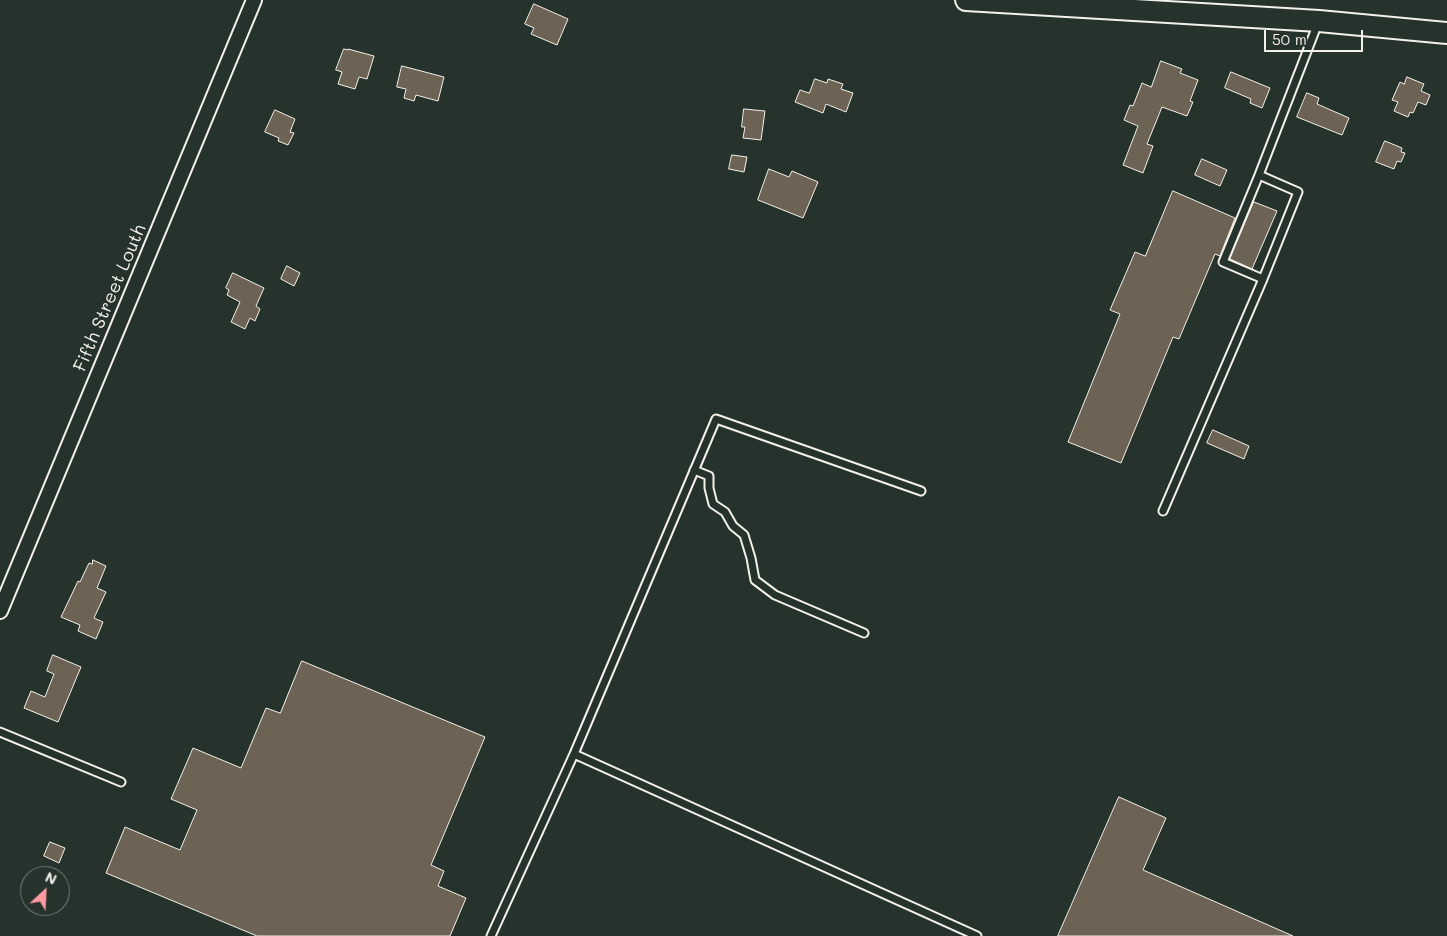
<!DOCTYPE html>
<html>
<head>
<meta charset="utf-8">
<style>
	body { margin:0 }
	#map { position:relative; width:1447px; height:936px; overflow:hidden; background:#26332d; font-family:Mali,sans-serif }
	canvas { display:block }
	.north { position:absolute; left:20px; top:866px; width:50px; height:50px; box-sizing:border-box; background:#26332d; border:1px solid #787f78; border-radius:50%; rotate:25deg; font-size:14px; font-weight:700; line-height:20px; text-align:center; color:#f4f1e8 }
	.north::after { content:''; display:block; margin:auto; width:18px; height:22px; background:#ff9aa2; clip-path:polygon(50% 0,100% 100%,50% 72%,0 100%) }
	.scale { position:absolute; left:1264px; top:30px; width:99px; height:22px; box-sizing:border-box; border:2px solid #f4f1e8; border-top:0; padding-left:6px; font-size:15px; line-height:18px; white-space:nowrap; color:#f4f1e8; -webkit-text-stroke:4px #26332d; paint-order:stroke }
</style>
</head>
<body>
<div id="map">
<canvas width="1447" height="936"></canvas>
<div class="north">N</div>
<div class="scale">50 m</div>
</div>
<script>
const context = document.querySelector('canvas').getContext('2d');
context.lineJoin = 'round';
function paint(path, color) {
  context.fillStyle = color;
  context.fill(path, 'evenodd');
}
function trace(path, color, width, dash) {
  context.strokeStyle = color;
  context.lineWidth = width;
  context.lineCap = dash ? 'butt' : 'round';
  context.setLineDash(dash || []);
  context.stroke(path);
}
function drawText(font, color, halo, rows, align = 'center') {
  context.font = font + ' Mali,sans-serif';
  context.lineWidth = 5;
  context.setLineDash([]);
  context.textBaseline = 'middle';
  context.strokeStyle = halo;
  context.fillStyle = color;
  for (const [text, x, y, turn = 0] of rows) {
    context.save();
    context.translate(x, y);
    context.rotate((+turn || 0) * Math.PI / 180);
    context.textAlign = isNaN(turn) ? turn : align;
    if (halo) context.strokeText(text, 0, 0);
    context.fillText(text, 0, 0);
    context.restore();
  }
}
const building = new Path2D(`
	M534,4L568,19L557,45L531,34L534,28L525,24Z
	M344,49L348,50V49L374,56L367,79L359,77L355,89L338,84L342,72L336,70Z
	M1161,61L1182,69L1180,73L1198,80L1190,101L1193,102L1187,116L1162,107L1147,144L1153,146L1143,173L1123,165L1138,126L1124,120L1130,105L1133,106L1142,83L1151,87Z
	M402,66L444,77L438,101L416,95L414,101L404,98L406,89L397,87Z
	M1231,72L1270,88L1262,108L1250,103L1251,99L1225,88Z
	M1407,77L1424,84L1421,91L1430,95L1426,105L1418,102L1413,113L1410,112L1408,117L1394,111L1398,102L1392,100L1400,82L1404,84Z
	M815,79L827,83L828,79L843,84L841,89L853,93L846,112L826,104L823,113L795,102L800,90L809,93Z
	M1307,93L1319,98L1317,104L1349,118L1342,135L1297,117Z
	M744,109L765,111L761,140L743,138L745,127H742Z
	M275,110L295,119L290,132L294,133L288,145L278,141L279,138L265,132Z
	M1385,141L1402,148L1401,152L1405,153L1401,162L1397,161L1394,169L1376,162Z
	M732,155L747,157L744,172L729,169Z
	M1202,159L1227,170L1220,186L1195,175Z
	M769,169L789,177L792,171L818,182L803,218L758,200Z
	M1173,191L1235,218L1220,256L1215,254L1179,339L1173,337L1121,463L1068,442L1120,314L1110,310L1135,252L1145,256Z
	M1254,202L1277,211L1252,269L1230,259Z
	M287,266L300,273L294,286L281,279Z
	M233,273L264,288L256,306L260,309L255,321L250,318L245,329L231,322L240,302L227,295L229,290L226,288Z
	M1213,430L1249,446L1244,459L1207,443Z
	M93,560L106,566L97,588L106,592L94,618L103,622L96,639L78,631L80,625L61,617L78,581L80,582L89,563L92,564Z
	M53,655L81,667L58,722L24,708L31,691L45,697L54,674L47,671Z
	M302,661L485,737L431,865L444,871L438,886L466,898L450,936H257L106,873L125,827L180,850L197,810L171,799L193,748L241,768L266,708L280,713Z
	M1119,797L1166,818L1143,870L1293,936H1058Z
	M50,842L65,848L59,863L44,856Z`);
paint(building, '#6c6355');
trace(building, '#f4f1e8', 1);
const service = new Path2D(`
	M1259,175L1223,262L1263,279
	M694,470L709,476V488L713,504L725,512L733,526L744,535L751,558L755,580L775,595L864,633
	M1163,511L1263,279L1298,192L1259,175L1318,23
	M0,732L121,782
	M574,754L716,419L921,491
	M491,936L574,754L977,936`);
const minor = new Path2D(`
	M0,611L254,0`);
const secondary = new Path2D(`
	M966,0L1319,21L1447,33`);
trace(service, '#f4f1e8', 11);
trace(minor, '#f4f1e8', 18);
trace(secondary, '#f4f1e8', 24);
trace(service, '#26332d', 7);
trace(minor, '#26332d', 14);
trace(secondary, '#26332d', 20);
drawText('18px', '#f4f1e8', '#26332d', [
	["Fifth Street Louth",110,298,-67]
]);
</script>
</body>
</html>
